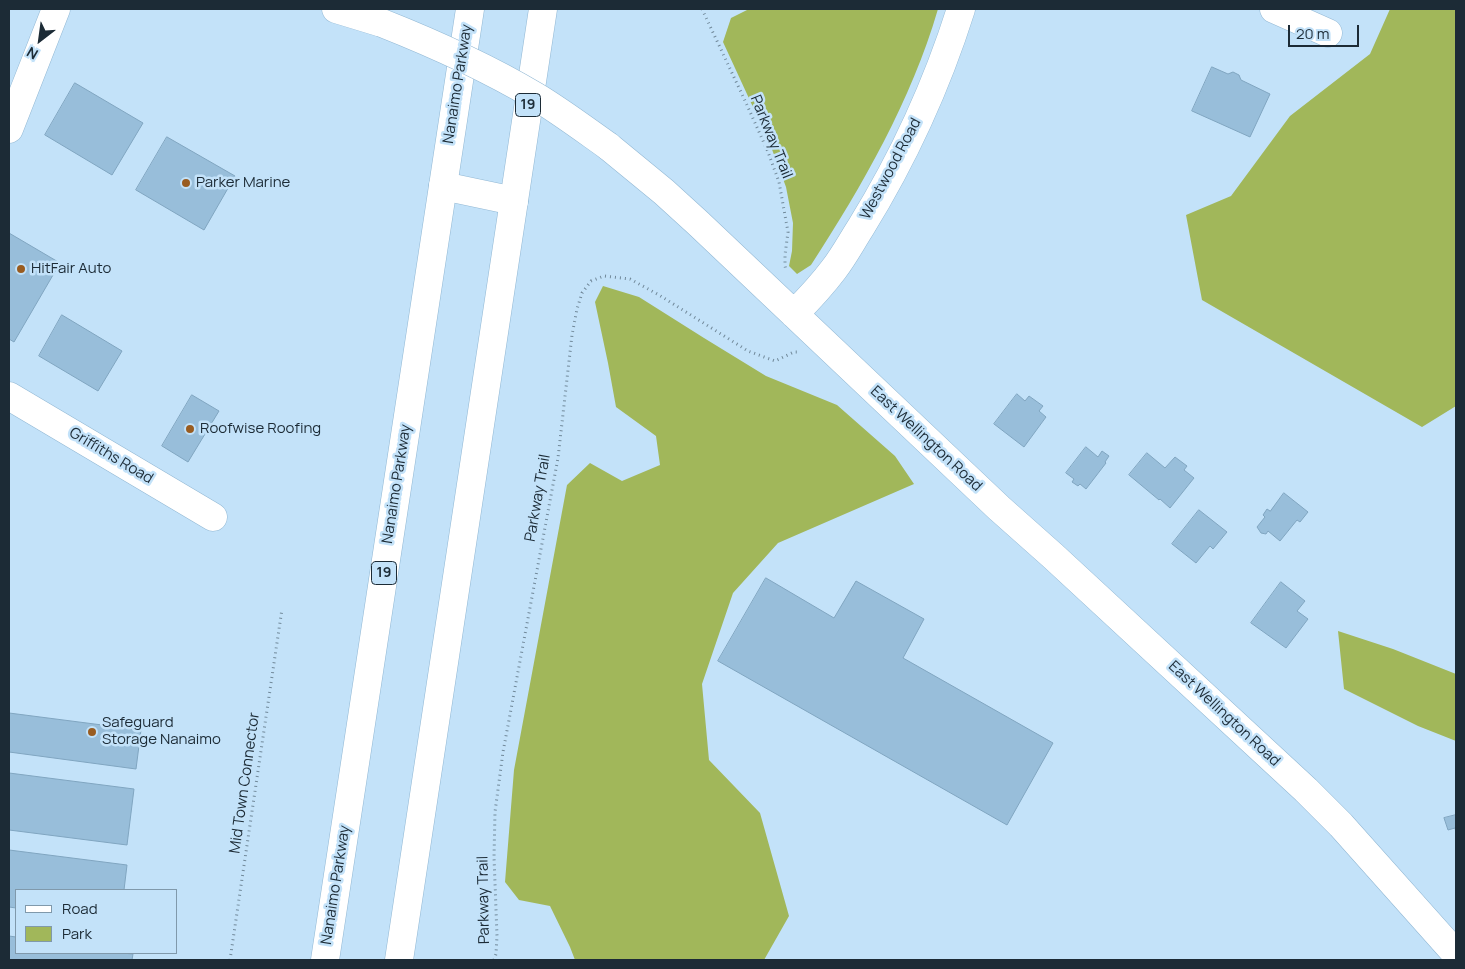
<!DOCTYPE html>
<html>
<head>
<meta charset="utf-8">
<style>
	body { margin:0 }
	#map { position:relative; width:1465px; height:969px; overflow:hidden; background:#c3e2f9; font-family:Manrope,sans-serif }
	canvas { display:block }
	.frame { position:absolute; inset:0; border:10px solid #1c2b36; pointer-events:none }
	.legend { position:absolute; left:15px; top:889px; width:162px; height:65px; box-sizing:border-box; background:#c3e2f9; border:1px solid #8099ab; margin:0; padding:6px 9px; list-style:none; font-size:15px; color:#1c2b36 }
	.legend li { display:flex; align-items:center; gap:10px; height:25px }
	.legend b { width:25px; border:1px solid #8099ab }
	.north { position:absolute; left:15px; top:15px; width:50px; height:50px; -webkit-text-stroke:4px #c3e2f9; paint-order:stroke; rotate:210deg; font-size:14px; font-weight:700; line-height:20px; text-align:center; color:#1c2b36 }
	.north::after { content:''; display:block; margin:auto; width:18px; height:22px; background:#1c2b36; clip-path:polygon(50% 0,100% 100%,50% 72%,0 100%) }
	.scale { position:absolute; left:1288px; top:25px; width:71px; height:22px; box-sizing:border-box; border:2px solid #1c2b36; border-top:0; padding-left:6px; font-size:15px; line-height:18px; white-space:nowrap; color:#1c2b36; -webkit-text-stroke:4px #c3e2f9; paint-order:stroke }
</style>
</head>
<body>
<div id="map">
<canvas width="1465" height="969"></canvas>
<div class="frame"></div>
<ul class="legend">
<li><b style="height:6px;background:#fff"></b>Road</li>
<li><b style="height:14px;background:#a1b75a"></b>Park</li>
</ul>
<div class="north">N</div>
<div class="scale">20 m</div>
</div>
<script>
const context = document.querySelector('canvas').getContext('2d');
context.lineJoin = 'round';
function paint(path, color) {
  context.fillStyle = color;
  context.fill(path, 'evenodd');
}
function trace(path, color, width, dash) {
  context.strokeStyle = color;
  context.lineWidth = width;
  context.lineCap = dash ? 'butt' : 'round';
  context.setLineDash(dash || []);
  context.stroke(path);
}
function drawText(font, color, halo, rows, align = 'center') {
  context.font = font + ' Manrope,sans-serif';
  context.lineWidth = 5;
  context.setLineDash([]);
  context.textBaseline = 'middle';
  context.strokeStyle = halo;
  context.fillStyle = color;
  for (const [text, x, y, turn = 0] of rows) {
    context.save();
    context.translate(x, y);
    context.rotate((+turn || 0) * Math.PI / 180);
    context.textAlign = isNaN(turn) ? turn : align;
    if (halo) context.strokeText(text, 0, 0);
    context.fillText(text, 0, 0);
    context.restore();
  }
}
paint(new Path2D(`
	M749,9H938C911,101 863,185 811,265L797,274L789,266L792,251L793,223L786,187L770,144L723,42L731,18Z
	M1390,9H1456V406L1422,427L1202,300L1186,215L1231,196L1290,116L1370,54Z
	M603,286L639,297L704,338L766,376L837,405L895,456L914,484L778,543L733,593L702,684L709,760L760,813L789,916L764,960H575L570,947L550,906L519,900L505,882L514,770L567,485L590,463L622,481L660,465L656,436L616,407L608,363L595,302Z
	M1338,631L1393,649L1456,674V741L1418,726L1344,689Z`), '#a1b75a');
const building = new Path2D(`
	M1212,67L1228,74L1233,72L1239,75L1241,80L1270,94L1250,137L1192,111Z
	M75,83L143,123L112,175L45,135Z
	M167,137L235,176L204,230L136,190Z
	M9,233L60,263L14,342L9,339Z
	M62,315L122,351L98,391L39,356Z
	M1017,394L1025,401L1029,396L1043,406L1039,411L1046,417L1024,447L994,424Z
	M192,395L219,411L188,462L162,446Z
	M1086,447L1098,457L1102,451L1109,456L1105,462L1106,463L1086,489L1080,484L1078,486L1072,482L1074,479L1066,473Z
	M1147,453L1165,468L1175,457L1187,466L1184,470L1194,478L1170,508L1160,499L1159,500L1129,475Z
	M1284,493L1308,512L1300,522L1297,520L1280,541L1268,531L1266,534L1261,533L1257,527L1265,517L1263,515L1267,509L1270,511Z
	M1199,510L1227,532L1213,549L1210,546L1196,563L1172,544Z
	M766,578L834,618L856,581L924,619L903,658L1053,743L1007,825L718,661Z
	M1281,582L1305,601L1297,611L1308,619L1286,648L1251,623Z
	M9,713L141,730L136,769L9,752Z
	M9,773L134,789L127,845L9,830Z
	M1456,815V833L1455,828L1448,830L1444,818Z
	M9,850L127,865L124,890H16V908L9,907Z
	M9,936L16,937V953H122L133,954L132,960H9Z`);
paint(building, '#98beda');
trace(building, '#80a5c0', 1);
const minor = new Path2D(`
	M336,9L382,23
	M1274,9L1328,33
	M9,129L56,9
	M608,146L664,192L698,223L999,508L1053,556L1306,790L1341,825L1456,954
	M443,186L514,201
	M794,314C808,300 822,285 834,269C844,256 852,241 861,227C903,159 937,85 961,9
	M9,396L213,517`);
const highway = new Path2D(`
	M325,960L470,9
	M399,960L543,9`);
trace(minor, '#92b8d4', 29);
trace(highway, '#92b8d4', 29);
trace(new Path2D(`
	M702,9L747,105L768,152L779,182L788,232L785,255V266L786,270
	M230,960L282,609
	M494,960L496,954L497,936L494,857L495,812L503,752L558,458L572,335L577,309L582,293L591,281L604,276L630,279L659,295L748,351L775,361L794,352H798`), '#71899a', 3, [1, 4]);
trace(minor, '#fff', 28);
trace(highway, '#fff', 28);
const minorBridge = new Path2D(`
	M382,23C435,44 486,67 535,96C560,111 584,129 608,146`);
trace(minorBridge, '#92b8d4', 29, []);
trace(minorBridge, '#fff', 28);
for (const [x, y, r, color] of [
	[186,183,5,"#995c20"],
	[21,269,5,"#995c20"],
	[190,429,5,"#995c20"],
	[92,732,5,"#995c20"]
]) {
  const dot = new Path2D();
  dot.arc(x, y, r, 0, 2 * Math.PI);
  context.fillStyle = color;
  context.fill(dot);
  trace(dot, '#c3e2f9', 2);
}
for (const [x, y, w] of [
	[528,105,25],
	[384,573,25]
]) {
  const box = new Path2D();
  box.roundRect(x - w / 2, y - 11.5, w, 23, 4);
  context.fillStyle = '#c3e2f9';
  context.fill(box);
  trace(box, '#1c2b36', 1);
}
drawText('bold 14px', '#1c2b36', null, [
	["19",528,105],
	["19",384,573]
]);
drawText('15px', '#1c2b36', '#c3e2f9', [
	["Nanaimo Parkway",458,84,-81],
	["Parkway Trail",771,137,68],
	["Westwood Road",891,169,-62],
	["East Wellington Road",926,439,43],
	["Griffiths Road",111,456,31],
	["Nanaimo Parkway",397,484,-81],
	["Parkway Trail",538,498,-80],
	["East Wellington Road",1224,714,43],
	["Mid Town Connector",245,783,-82],
	["Nanaimo Parkway",336,885,-81],
	["Parkway Trail",484,900,-91]
]);
drawText('15px', '#1c2b36', '#c3e2f9', [
	["Parker Marine",196,183],
	["HitFair Auto",31,269],
	["Roofwise Roofing",200,429],
	["Safeguard",102,723],
	["Storage Nanaimo",102,740]
], 'left');
</script>
</body>
</html>
